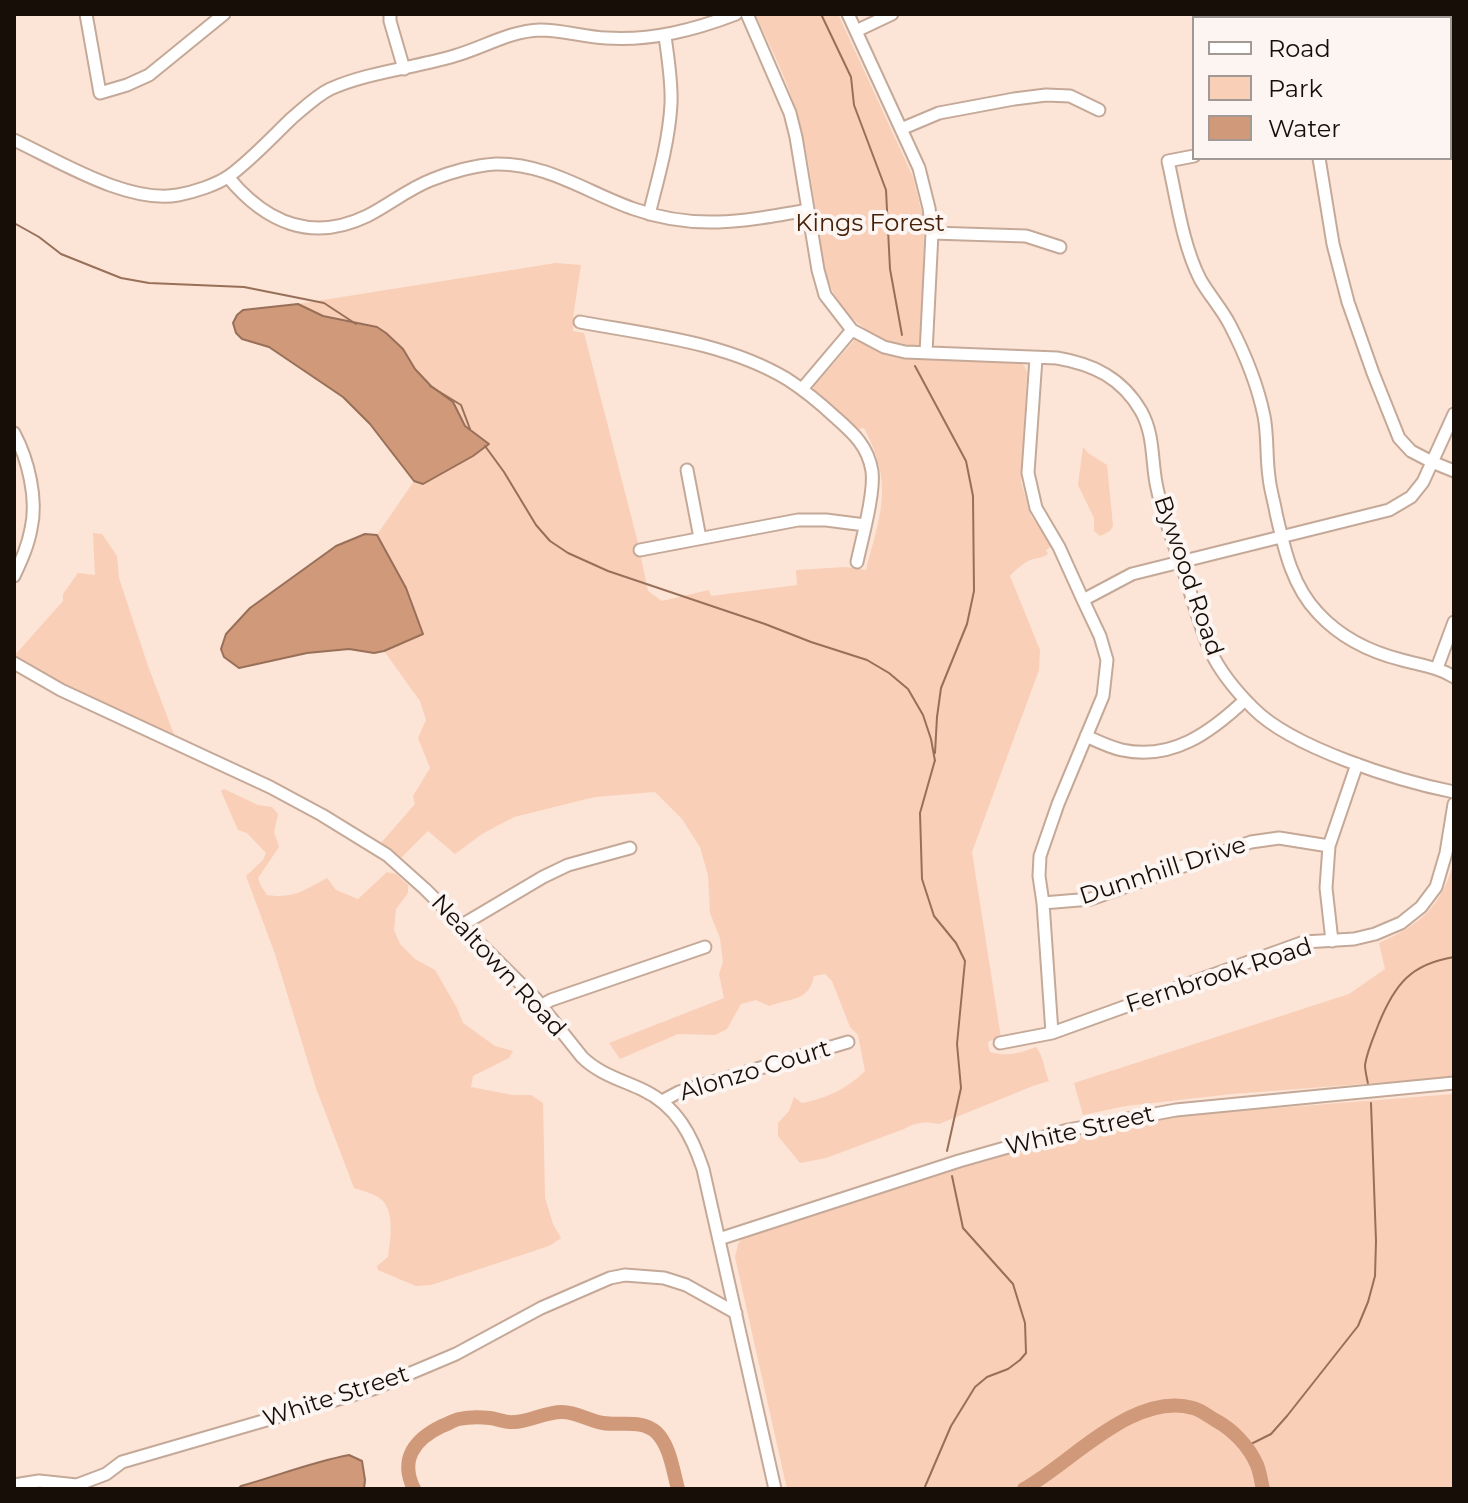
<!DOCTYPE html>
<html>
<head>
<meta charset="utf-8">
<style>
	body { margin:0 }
	#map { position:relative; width:1468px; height:1503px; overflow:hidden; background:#fce4d6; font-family:Montserrat,sans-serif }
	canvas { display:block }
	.frame { position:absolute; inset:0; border:16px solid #170e08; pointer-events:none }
	.legend { position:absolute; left:1192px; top:16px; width:260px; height:144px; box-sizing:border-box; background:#fcf5f2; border:2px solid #a09994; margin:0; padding:10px 14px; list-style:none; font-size:24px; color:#170e08 }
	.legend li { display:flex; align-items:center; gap:16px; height:40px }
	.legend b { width:40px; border:2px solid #a09994 }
</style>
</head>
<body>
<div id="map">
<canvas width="1468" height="1503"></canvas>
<div class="frame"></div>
<ul class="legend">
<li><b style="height:10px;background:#fff"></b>Road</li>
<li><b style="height:22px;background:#f9cfb7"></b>Park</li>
<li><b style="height:22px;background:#cf997a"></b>Water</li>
</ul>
</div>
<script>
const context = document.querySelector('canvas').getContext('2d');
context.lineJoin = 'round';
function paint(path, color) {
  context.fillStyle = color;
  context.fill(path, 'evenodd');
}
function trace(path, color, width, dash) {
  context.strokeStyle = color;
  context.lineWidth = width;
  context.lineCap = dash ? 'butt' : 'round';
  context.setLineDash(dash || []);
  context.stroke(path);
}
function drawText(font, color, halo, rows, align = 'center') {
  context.font = font + ' Montserrat,sans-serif';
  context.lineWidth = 8;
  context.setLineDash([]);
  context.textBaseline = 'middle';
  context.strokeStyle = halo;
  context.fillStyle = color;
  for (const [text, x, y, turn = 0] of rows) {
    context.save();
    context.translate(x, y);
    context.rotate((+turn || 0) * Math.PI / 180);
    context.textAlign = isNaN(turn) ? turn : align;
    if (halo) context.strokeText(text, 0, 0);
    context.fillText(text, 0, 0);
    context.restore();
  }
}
paint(new Path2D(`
	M755,14H838L913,177L923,218L924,235L922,337L919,345L918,359L1021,363L1025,367L1027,373L1021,482L1031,516L1052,546L1046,550L1048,554C1042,558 1037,558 1030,560C1023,564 1015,570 1010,576L1040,650L1039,670L972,852L1001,1038L989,1041L988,1045L990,1052C1007,1057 1021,1053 1036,1047C1044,1057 1044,1070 1049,1081L1033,1086L939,1124C925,1121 916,1122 904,1129L826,1158L800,1163L778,1136V1123L789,1111L794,1097L802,1103C825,1099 847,1089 865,1071L858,1035L850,1027L832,981L825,974L814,976C809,1002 790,998 769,1006L756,1000L741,1004L727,1029L715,1035L678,1034L620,1059L609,1043L724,998L719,974L723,962L720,938L710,913L708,875L700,847L682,819L655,792L595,797L514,817L482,834L455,854L428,831L401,858L381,843L415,804L413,796L430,768L418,738L426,720L420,701L384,651L423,634L406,588L377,535L414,481L423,484L473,456L488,444L465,426L453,402L431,386L415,369L403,349L377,327L323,316L298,304L556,263L581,265L573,317V331L584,333L638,543L648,591L662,601L709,590L711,596L797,585L796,570L846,567L866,570C872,545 883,514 882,489C882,467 874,447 864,428L858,429L814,393V386L865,328C843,314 832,294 824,269C816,218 811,160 796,111C786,77 770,46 755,14Z
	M1083,447L1088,453L1107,465L1113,526L1110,531L1100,536L1094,531V518L1078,485Z
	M93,533L102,534L117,556L119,578L148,666L175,737L59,681L15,655L63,601V594L78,573L95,575Z
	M224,789L258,805L272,807L278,814L274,832L279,847L258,878L261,886L267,895C294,899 304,890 327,878L336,890L358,899L387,872L396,874L408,885V893L396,909L394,930L400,944L415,959L435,970L457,1008L463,1023L495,1046L513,1051L509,1058L473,1076L471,1087L512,1095H531L543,1103L545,1198L553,1224L561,1238L551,1245L537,1250L431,1285L416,1286L378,1270L377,1266L388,1257C390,1241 395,1215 383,1201C376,1194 363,1191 354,1188L316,1088L275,954L246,876L263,860L266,853L247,833L238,830L221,791Z
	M1454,861V1077L1232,1094L1126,1106L1083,1115L1074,1083L1349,994L1385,969L1379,943C1420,925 1442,906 1454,861Z
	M1454,1094V1489H787L735,1257L738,1244L742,1238L1053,1137L1162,1117Z`), '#f9cfb7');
const water = new Path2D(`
	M298,304L323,316L377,327L386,333L403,349L415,369L431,386L453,402L465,426L489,444L473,456L423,484L414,481L370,424L343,397L269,347L242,339L236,333L233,323L237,315L243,310Z
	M365,534L377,535L406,588L423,634L384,651L374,653L349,649L307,653L239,668L224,657L221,649L226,634L250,608L336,546Z
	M349,1455L362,1461L365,1480L364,1489H238L241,1486C277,1476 312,1462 349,1455Z`);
paint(water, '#cf997a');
trace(water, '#986f58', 2);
trace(new Path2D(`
	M821,14L851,77L854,105L886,190L890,269L902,335
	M14,223L39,237L61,254L121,278L149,283L244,287L324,303L356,324
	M915,366L966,461L973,496L974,591L967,624L941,688L937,717L935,753
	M430,386L461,405L470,429
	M485,446L504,472L536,525L550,541L568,553L608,571L765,624L811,642L867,660L889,673L908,689L923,715L931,739L935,761
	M935,760L920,813L922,879L934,916L956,943L965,961L957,1044L961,1088L947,1151
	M1368,1084C1367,1078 1365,1071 1365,1065C1367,1051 1374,1036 1379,1023C1395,984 1411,964 1454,957
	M1245,1447L1271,1434L1287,1416L1358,1326L1368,1302L1375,1276L1376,1241L1371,1103
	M924,1489L951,1426L975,1387L987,1377L1008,1369L1020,1360L1026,1353L1025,1323L1013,1284L963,1228L952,1176`), '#986f58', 2);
trace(new Path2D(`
	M414,1489C399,1459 415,1439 442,1426C448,1424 454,1420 459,1419C468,1417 481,1417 490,1418C498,1419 506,1423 514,1422C528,1422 545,1412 562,1412C577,1412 589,1421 603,1423C621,1426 641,1419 656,1432C670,1445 673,1471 678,1489
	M1024,1489C1071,1463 1134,1391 1193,1408C1201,1410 1208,1416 1215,1420C1232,1429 1249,1446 1257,1465C1260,1472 1261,1481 1263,1489`), '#cf997a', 14);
const minor = new Path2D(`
	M86,14L100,93L127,85L149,75L224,14
	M390,14V21L404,69
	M747,14L790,113L796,137L818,270L825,295L852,330L884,347L905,352L1057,358C1093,364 1122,378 1141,411C1155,436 1151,462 1157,488C1163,516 1173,542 1183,569C1192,596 1199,624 1210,650C1220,672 1237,692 1253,708C1292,748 1399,781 1454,792
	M848,14L919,168L929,208L932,233L926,353
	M1300,14V18
	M856,31L892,14
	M1450,56L1454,55
	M901,129L939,113L1014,99L1046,95L1070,96L1099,110
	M14,140C59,161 128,204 178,195C194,192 216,185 229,176C250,161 273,136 292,118C304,108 316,96 330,89C368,72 414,68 454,56C483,48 509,31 540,30C563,30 584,37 606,38C652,41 694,30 736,14
	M1194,156L1168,161C1177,200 1182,243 1200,279C1209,295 1222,309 1230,325C1244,352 1258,387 1264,416C1268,436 1266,457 1269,477C1270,489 1274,501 1276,513C1284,548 1292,586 1318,613C1340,637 1370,652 1402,660C1420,665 1438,667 1454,677
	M1319,158L1333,244L1348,302L1373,373L1399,438L1411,451L1432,462L1454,471
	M228,177C265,222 311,243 367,216C389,205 408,189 431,180C450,172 476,165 496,164C547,163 588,193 634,209C696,231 745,221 808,210
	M649,214C658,179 669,141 671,104C672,81 668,59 665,36
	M932,233L1026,236L1060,247
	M580,322C650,335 725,342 787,379C804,390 820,403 835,417C853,433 868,446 872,471C875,492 862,539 857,562
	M1036,358L1028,473L1036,508L1059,547L1083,600L1100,636L1107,660L1103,696L1058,804L1040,856L1039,876L1043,903L1052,1033
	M802,389L852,330
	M14,433C28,459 38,499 31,529C28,546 21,561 14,576
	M687,470L700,538
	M640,550L798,520H826L865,525
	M1083,600L1132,574L1389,510L1411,497L1423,482L1454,414
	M14,663L61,690L270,787L322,815L387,855L425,889L535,998L582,1057C599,1074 622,1080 643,1090C677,1106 692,1136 703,1169L775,1489
	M1437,668L1454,622
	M1086,736C1097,741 1109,747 1122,750C1172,761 1211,732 1245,700
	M1043,903L1091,899L1251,842L1279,838L1329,846
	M462,925L543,877L568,865L630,848
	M1332,941L1326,888L1329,846L1357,764
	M542,1005L551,1000L705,947
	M1000,1043L1052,1033L1304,942L1354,939L1375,934L1401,923L1421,907L1436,887L1446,853L1454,804
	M662,1101L679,1092L848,1042
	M719,1239L959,1161L1068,1130L1176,1110L1454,1083
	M14,1485L39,1481L77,1485L106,1474L122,1462L373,1389L456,1354L541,1308L610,1278L625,1275L664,1278L686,1285L736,1313`);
trace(minor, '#c5a998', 15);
trace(minor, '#fff', 11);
drawText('24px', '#452109', '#fcf5f2', [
	["Kings Forest",870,224]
]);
drawText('24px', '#170e08', '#fcf5f2', [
	["Bywood Road",1188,576,71],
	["Dunnhill Drive",1163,871,-18],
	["Nealtown Road",498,966,47],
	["Fernbrook Road",1219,976,-18],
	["Alonzo Court",755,1071,-17],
	["White Street",1080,1131,-13],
	["White Street",336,1397,-18]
]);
</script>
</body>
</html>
